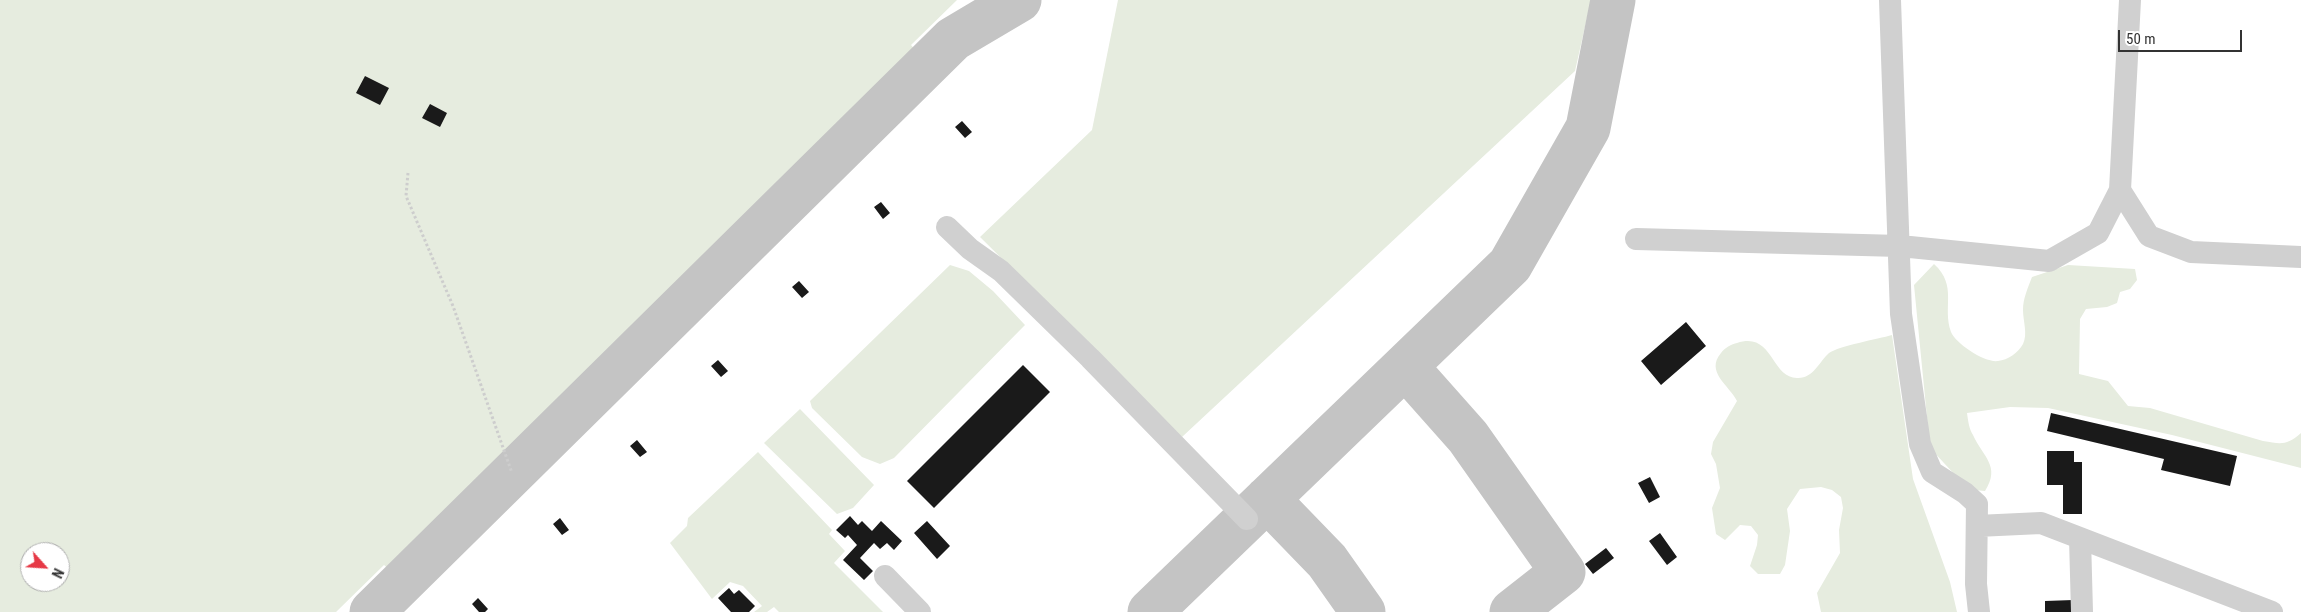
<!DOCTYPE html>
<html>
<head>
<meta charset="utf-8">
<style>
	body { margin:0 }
	#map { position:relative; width:2301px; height:612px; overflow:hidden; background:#fff; font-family:"Roboto Condensed",sans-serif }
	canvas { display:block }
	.north { position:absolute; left:20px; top:542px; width:50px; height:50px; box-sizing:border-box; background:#fff; border:1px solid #adadad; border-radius:50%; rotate:116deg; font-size:14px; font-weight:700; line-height:20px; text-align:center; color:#333 }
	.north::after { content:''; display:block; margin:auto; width:18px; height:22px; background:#e63946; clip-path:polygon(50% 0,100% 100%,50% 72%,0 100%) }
	.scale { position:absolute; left:2118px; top:30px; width:124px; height:22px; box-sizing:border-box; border:2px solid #333; border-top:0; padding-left:6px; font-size:15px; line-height:18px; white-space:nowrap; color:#333; -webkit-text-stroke:4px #fff; paint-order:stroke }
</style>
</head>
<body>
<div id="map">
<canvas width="2301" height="612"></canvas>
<div class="north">N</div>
<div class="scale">50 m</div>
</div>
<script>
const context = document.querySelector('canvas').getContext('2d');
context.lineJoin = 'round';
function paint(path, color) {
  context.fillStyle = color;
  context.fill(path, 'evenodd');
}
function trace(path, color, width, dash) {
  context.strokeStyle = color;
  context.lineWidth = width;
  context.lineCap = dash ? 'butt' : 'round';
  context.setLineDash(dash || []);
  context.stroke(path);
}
paint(new Path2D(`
	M0,0H957L911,45L920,55L393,573L384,565L336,612H0ZM30,552H60V582H30Z
	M1118,0H1591L1575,71L1182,437L980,237L1092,130Z
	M1934,264C1958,286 1942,307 1951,332C1956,344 1985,363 1998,361C2008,360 2018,353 2023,344C2028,334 2023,321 2023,310C2023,298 2028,288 2032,277L2068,265L2135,269L2137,280L2130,289L2120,292L2117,303L2107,307L2086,309L2080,319L2079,374L2108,381L2128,406L2150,408L2263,441C2281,444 2286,446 2301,433V468L2172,435L2048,408L2010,407L1967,413C1968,420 1969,429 1973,435C1983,457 2001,466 1985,491L1974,490L1957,477L1930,448L1914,285Z
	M950,265L969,271L993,291L1025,325L894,458L880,464L862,457L812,408L810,401Z
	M1892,335L1913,479L1950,582L1957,612H1821L1817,593L1840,553L1839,530L1843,508L1841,497L1832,490L1821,487L1800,489L1787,509L1790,531L1785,565L1780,574H1758L1750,566L1757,545L1758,535L1751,526L1740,525L1725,540L1716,534L1712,508L1720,488L1716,464L1711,454L1713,442L1737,401C1729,385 1705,372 1721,353C1724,348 1732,344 1737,343C1773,331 1771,378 1797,378C1813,379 1819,362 1829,353C1839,346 1878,339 1892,335Z
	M800,409L874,485L853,508L837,514L764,443Z
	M758,452L832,530L829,534L845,551L834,563L883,612H779L774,607L767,612H754L762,606L743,586L730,582L712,599L670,543L687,526L688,518Z`), '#e6ecdf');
trace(new Path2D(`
	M1405,366L1468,437L1563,572L1512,612
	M1267,499L1327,561L1363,612
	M372,612L953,39L1019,0
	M1150,612L1510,265L1588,128L1613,0`), '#c4c4c4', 45);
paint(new Path2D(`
	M365,76L389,88L380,105L356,93Z
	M430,104L447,113L440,127L422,118Z
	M962,121L972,132L965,138L955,127Z
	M881,202L890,213L883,219L874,207Z
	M799,281L809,292L802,298L792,287Z
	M1686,322L1706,346L1661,385L1641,361Z
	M718,360L728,371L721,377L711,366Z
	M1023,365L1050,392L934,508L907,481Z
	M2051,413L2237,456L2230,486L2161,470L2164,459L2047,431Z
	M637,440L647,452L640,457L630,446Z
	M2047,451H2074V462H2082V514H2063V485H2047Z
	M1650,477L1660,497L1649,503L1638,483Z
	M850,516L858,525L862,521L872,531L881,521L902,541L894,550L887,543L880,549L874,543L860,558L873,571L864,580L843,560L857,545L848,535L845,538L836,530Z
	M560,518L569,530L562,535L553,524Z
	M927,521L950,546L937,559L914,533Z
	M1660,533L1677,557L1667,565L1649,541Z
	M1606,548L1614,558L1593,574L1585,564Z
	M729,588L734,594L739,590L755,606L749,612H731L718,598Z
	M478,598L488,609L485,612H479L472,604Z
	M2073,600L2074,612H2045V601Z`), '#1a1a1a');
trace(new Path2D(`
	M408,173L406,196L453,306L512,473`), '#cdcdcd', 3, [2.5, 2.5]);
trace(new Path2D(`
	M1890,0L1901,314L1920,444L1932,472L1965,493L1977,504L1976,584L1979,612
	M2120,190L2149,236L2191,252L2301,257
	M947,227L970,249L1001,271L1090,358L1247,519
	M1636,239L1900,246L2049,261L2098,233L2120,190L2130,0
	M1977,526L2041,523L2272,612
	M2080,538L2082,612
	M885,576L920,612`), '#d0d0d0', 22);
</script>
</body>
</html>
